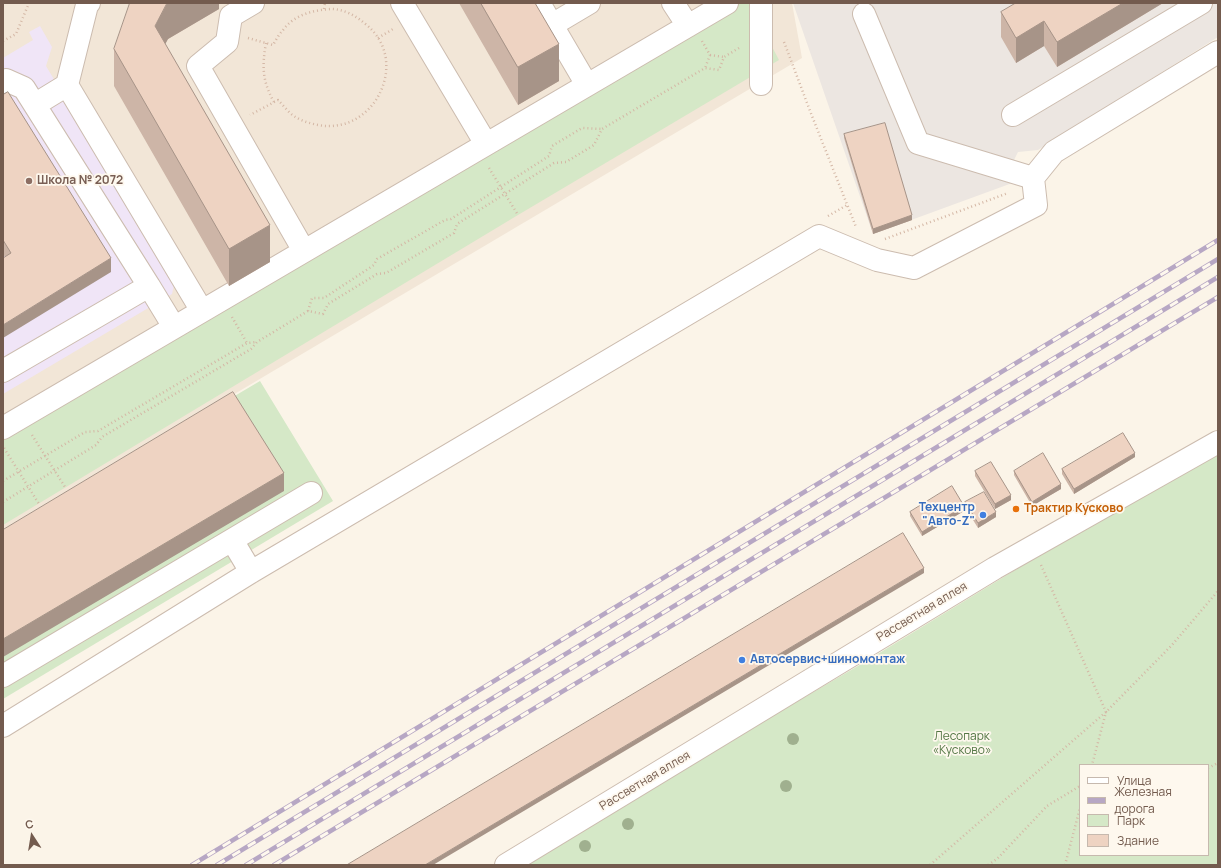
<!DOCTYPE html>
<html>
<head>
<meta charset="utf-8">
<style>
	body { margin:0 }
	#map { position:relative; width:1221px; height:868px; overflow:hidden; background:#fbf4e8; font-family:Manrope,sans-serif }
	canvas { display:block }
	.frame { position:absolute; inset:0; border:4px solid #735b4e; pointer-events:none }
	.legend { position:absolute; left:1079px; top:764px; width:130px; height:92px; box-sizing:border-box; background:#fef8ee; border:1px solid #c6b9ae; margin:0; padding:5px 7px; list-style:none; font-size:12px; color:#735b4e }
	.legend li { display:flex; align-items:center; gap:8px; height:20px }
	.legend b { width:20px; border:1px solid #c6b9ae }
	.north { position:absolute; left:12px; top:816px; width:40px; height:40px; -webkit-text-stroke:3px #fef8ee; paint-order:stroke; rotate:348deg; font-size:11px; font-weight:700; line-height:16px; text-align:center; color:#735b4e }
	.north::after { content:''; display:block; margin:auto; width:14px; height:18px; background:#735b4e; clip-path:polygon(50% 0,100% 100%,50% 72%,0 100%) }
</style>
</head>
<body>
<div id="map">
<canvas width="1221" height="868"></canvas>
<div class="frame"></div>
<ul class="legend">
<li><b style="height:5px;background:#fff"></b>Улица</li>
<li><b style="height:5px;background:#b7a7c4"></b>Железная дорога</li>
<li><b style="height:11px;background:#d5e8c7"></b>Парк</li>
<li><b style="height:11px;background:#eed3c2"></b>Здание</li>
</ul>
<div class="north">С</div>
</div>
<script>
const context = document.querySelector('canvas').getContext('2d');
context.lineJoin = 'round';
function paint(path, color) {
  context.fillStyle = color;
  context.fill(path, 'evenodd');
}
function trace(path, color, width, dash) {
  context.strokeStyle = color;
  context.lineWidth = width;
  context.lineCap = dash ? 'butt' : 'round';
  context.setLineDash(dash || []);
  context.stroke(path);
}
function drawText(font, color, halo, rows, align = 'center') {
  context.font = font + ' Manrope,sans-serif';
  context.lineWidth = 3.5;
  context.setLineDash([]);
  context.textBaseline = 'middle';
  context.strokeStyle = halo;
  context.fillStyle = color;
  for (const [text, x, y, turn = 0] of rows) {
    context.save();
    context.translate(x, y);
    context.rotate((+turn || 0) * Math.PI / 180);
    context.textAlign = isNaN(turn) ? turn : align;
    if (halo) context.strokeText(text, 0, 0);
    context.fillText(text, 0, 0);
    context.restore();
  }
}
paint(new Path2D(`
	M3,3H792L802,58L3,531Z`), '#f2e6d7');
paint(new Path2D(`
	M793,3H1218V37L1038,150L1018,152L1009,170L1015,182L873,234Z`), '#ece6e1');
paint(new Path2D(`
	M40,26L52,47L46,66L175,281L172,294L3,394V58L33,40L29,32Z`), '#f0e5f7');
paint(new Path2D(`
	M738,3H749L779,60L518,215L3,525V438Z
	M260,381L333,501L3,699V533Z
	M1218,454V865H518L863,663L1128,501ZM1080,765H1208V855H1080Z`), '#d5e8c7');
const minor = new Path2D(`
	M89,3L87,5L67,85L202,311
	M253,3L231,16L227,42L198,66L304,251
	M402,3L486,144
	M539,3L587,85
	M673,3L688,26
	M761,3V84
	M864,14L918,143L1033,178
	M552,25L589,3
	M3,82L6,80L24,88L149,286L3,371
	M36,104L67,85
	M1013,115L1201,3
	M149,286L174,327
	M3,428L727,3
	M232,540L251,572
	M3,676L311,493
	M3,726L251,572L819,236L877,260L914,268L1036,205L1033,178L1054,152L1218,52
	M506,865L995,568L1218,442`);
trace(minor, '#ccbcaf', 24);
trace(new Path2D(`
	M324,9L325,3
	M248,38L273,45C276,40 279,34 283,30C294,15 313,10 331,9C343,9 355,15 364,23C412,58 376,136 318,125C308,123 298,120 290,113C286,109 282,104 278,100L250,115
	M378,38L393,29
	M3,41L16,34L29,3
	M702,41L710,55L705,68
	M784,42L812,116L856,227
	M266,43C262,66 262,81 274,102
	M710,55L724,57
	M489,168L518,215
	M828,216L847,205
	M885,239L1008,193
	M308,311L312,298H324L374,265L377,259L445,220L451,219L549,156L552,146L582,128L602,129
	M232,317L247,343
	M32,435L65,487
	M4,448L39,504
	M3,481L85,432L98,431L247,343L257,342
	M3,502L96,445L102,437L251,349L257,342L308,311L323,314L328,304L377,274L386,273L454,233L457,224L554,163L566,162L594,145L602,129L705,68L719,70L724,57L739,48
	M1041,565L1106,712L1092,765
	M1208,768L1218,763
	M930,865L1106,712L1172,645L1218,591
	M988,865L997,859L1047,806L1080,786
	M1065,865L1080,808`), '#d4b7a5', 2.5, [1, 3]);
trace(minor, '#fff', 22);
const rail = new Path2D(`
	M192,865L1218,240
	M217,865L1218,259
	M246,865L1218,277
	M274,865L1218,297`);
trace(rail, '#b7a7c4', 4.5);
trace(rail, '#fef8ee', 3, [9]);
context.fillStyle = '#a0b08f';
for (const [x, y] of [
	[793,739],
	[786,786],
	[628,824],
	[585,846]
]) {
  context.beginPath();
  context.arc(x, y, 6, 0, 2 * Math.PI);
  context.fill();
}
paint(new Path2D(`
	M219,3V9L168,39L165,44L270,262L229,286L114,86V49Z
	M459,3H535L559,81L518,105Z
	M1163,3L1057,67L1044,46L1016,63L1001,37V12Z
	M3,95L111,272L5,257L3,254Z
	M844,134L912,220L873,234L844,138Z
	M1135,457L1074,494L1062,474V469Z
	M975,471L1011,500L995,509L975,476Z
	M1014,471L1061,489L1032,506L1014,475Z
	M965,502L996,517L978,528L965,507Z
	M964,511L922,536L910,516V512Z`), '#cdb5a7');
paint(new Path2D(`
	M167,3H219V9L168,39L155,63V26Z
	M1123,3H1163L1057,67V42Z
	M1044,21V46L1016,63V38Z
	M559,44V81L518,105V67Z
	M912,215V220L873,234V229Z
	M270,225V262L229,286V249Z
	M111,258V272L3,338V325Z
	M1135,453V457L1074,494V489Z
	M284,473V491L3,657V639Z
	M1061,484V489L1032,506V502Z
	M1011,495V500L995,509V504Z
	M964,506V511L922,536V532Z
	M996,512V517L978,528V523Z
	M924,568V573L433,865H425Z`), '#a79488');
const building = new Path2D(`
	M130,3H167L155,26L270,225L229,249L114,49Z
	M481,3H535L559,44L518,67Z
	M1016,3H1123L1057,42L1044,21L1016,38L1001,12Z
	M8,92L111,258L3,325V258L11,253L3,240V95Z
	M885,123L912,215L873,229L844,134Z
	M233,392L284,473L3,639V530Z
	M1123,433L1135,453L1074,489L1062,469Z
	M1043,453L1061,484L1032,502L1014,471Z
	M991,462L1011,495L995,504L975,471Z
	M952,486L964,506L922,532L910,512Z
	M984,492L996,512L978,523L965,502Z
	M903,533L924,568L425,865H347Z`);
paint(building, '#eed3c2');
trace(building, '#a79488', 1);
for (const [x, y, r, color] of [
	[29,181,4,"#8d6e63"],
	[1016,509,4,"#e8710a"],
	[983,515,4,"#3f7fe0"],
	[742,660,4,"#3f7fe0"]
]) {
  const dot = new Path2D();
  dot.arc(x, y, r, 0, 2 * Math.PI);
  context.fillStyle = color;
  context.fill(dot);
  trace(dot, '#fef8ee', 1.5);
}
drawText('bold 12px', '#785e54', '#fef8ee', [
	["Школа № 2072",37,181]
], 'left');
drawText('bold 12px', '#366cbe', '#fef8ee', [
	["Техцентр",975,508],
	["\"Авто-Z\"",975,522],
	["Автосервис+шиномонтаж",750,660,"left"]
], 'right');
drawText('bold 12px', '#c56008', '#fef8ee', [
	["Трактир Кусково",1024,509]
], 'left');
drawText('12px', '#735b4e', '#fef8ee', [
	["Рассветная аллея",922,612,-31],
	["Рассветная аллея",645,781,-31]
]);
drawText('12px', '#557846', '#fef8ee', [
	["Лесопарк",962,737],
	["«Кусково»",962,751]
]);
</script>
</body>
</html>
